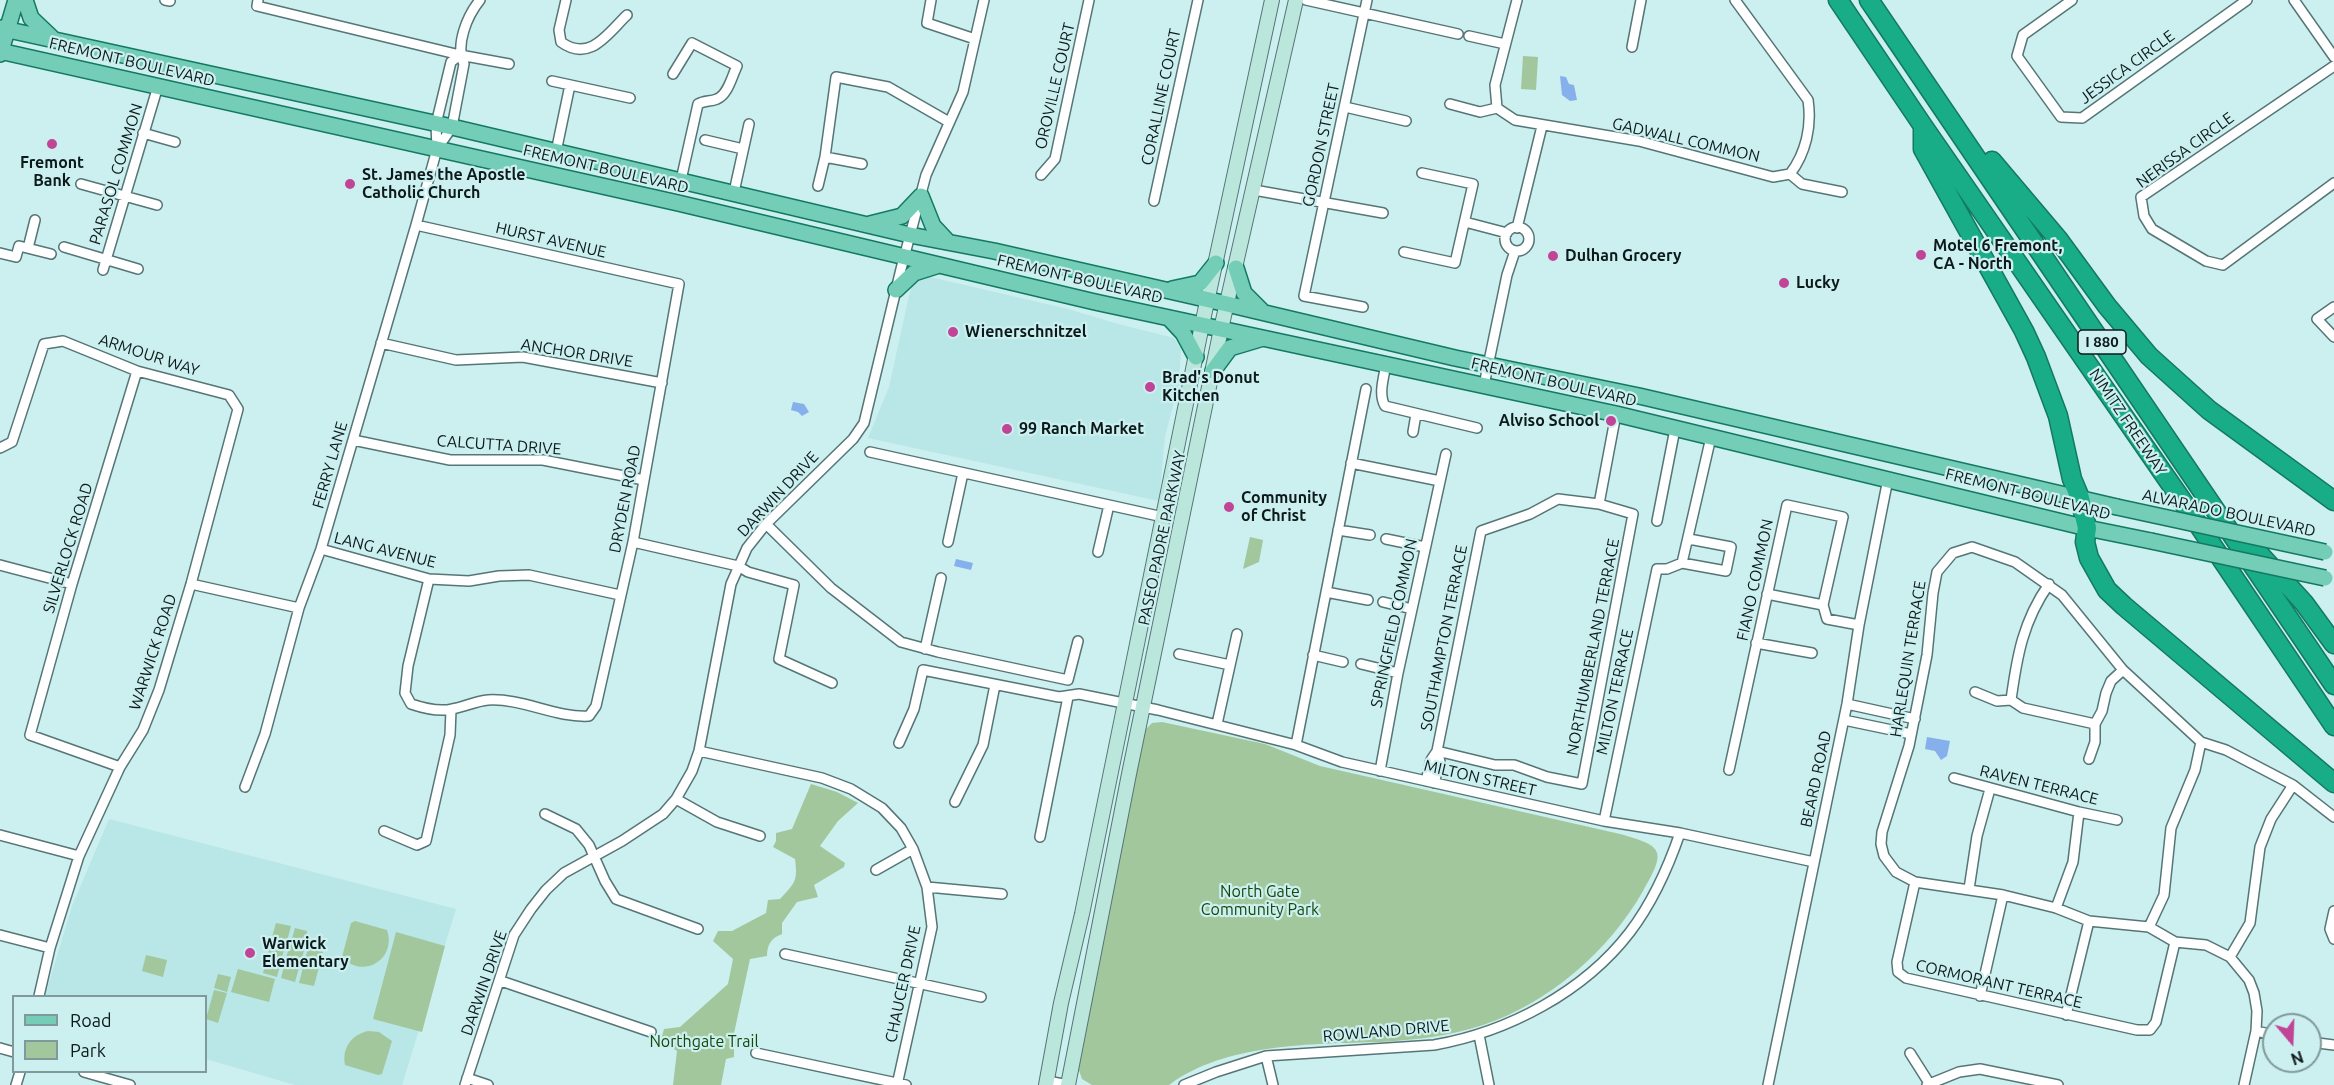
<!DOCTYPE html>
<html>
<head>
<meta charset="utf-8">
<style>
	body { margin:0 }
	#map { position:relative; width:2334px; height:1085px; overflow:hidden; background:#cceff0; font-family:Ubuntu,sans-serif }
	canvas { display:block }
	.legend { position:absolute; left:12px; top:995px; width:195px; height:78px; box-sizing:border-box; background:#cceff0; border:2px solid #809a9b; margin:0; padding:8px 10px; list-style:none; font-size:18px; color:#0d1a1b }
	.legend li { display:flex; align-items:center; gap:12px; height:30px }
	.legend b { width:30px; border:2px solid #809a9b }
	.north { position:absolute; left:2262px; top:1013px; width:60px; height:60px; box-sizing:border-box; background:#cceff0; border:2px solid #809a9b; border-radius:50%; rotate:161deg; font-size:16px; font-weight:700; line-height:24px; text-align:center; color:#0d1a1b }
	.north::after { content:''; display:block; margin:auto; width:21px; height:27px; background:#c14596; clip-path:polygon(50% 0,100% 100%,50% 72%,0 100%) }
</style>
</head>
<body>
<div id="map">
<canvas width="2334" height="1085"></canvas>
<ul class="legend">
<li><b style="height:8px;background:#74cdb7"></b>Road</li>
<li><b style="height:16px;background:#a2c79c"></b>Park</li>
</ul>
<div class="north">N</div>
</div>
<script>
const context = document.querySelector('canvas').getContext('2d');
context.lineJoin = 'round';
function paint(path, color) {
  context.fillStyle = color;
  context.fill(path, 'evenodd');
}
function trace(path, color, width, dash) {
  context.strokeStyle = color;
  context.lineWidth = width;
  context.lineCap = dash ? 'butt' : 'round';
  context.setLineDash(dash || []);
  context.stroke(path);
}
function drawText(font, color, halo, rows, align = 'center') {
  context.font = font + ' Ubuntu,sans-serif';
  context.lineWidth = 4.5;
  context.setLineDash([]);
  context.textBaseline = 'middle';
  context.strokeStyle = halo;
  context.fillStyle = color;
  for (const [text, x, y, turn = 0] of rows) {
    context.save();
    context.translate(x, y);
    context.rotate((+turn || 0) * Math.PI / 180);
    context.textAlign = isNaN(turn) ? turn : align;
    if (halo) context.strokeText(text, 0, 0);
    context.fillText(text, 0, 0);
    context.restore();
  }
}
paint(new Path2D(`
	M930,277L1068,309L1118,324L1174,338L1181,349L1179,384L1165,436L1159,501L868,438L889,387L911,287L916,282Z
	M109,819L456,909L402,1085H295L206,1059V996H45L72,906Z`), '#b9e6e7');
paint(new Path2D(`
	M1523,56L1538,57L1536,90L1521,89Z
	M1250,537L1263,540L1259,562L1243,569Z
	M1162,722L1265,744L1320,766L1382,780L1620,834C1663,846 1667,850 1643,891C1609,951 1549,1003 1483,1025C1450,1036 1414,1040 1380,1042C1313,1044 1225,1043 1169,1085H1092L1082,1079L1075,1059L1144,731L1152,723Z
	M811,784L837,792L858,803L838,821L820,846L845,863L844,867L814,885L818,897L797,902L782,923V934C771,938 767,945 767,956L750,959L733,1038L739,1042L734,1048V1057L726,1059L721,1085H673L677,1051L661,1040L664,1029L680,1027L728,984L733,959L713,941L718,931H732L766,913L768,900L780,899C795,883 798,881 795,859L773,847L776,841V833L792,829Z
	M355,921L387,930C397,959 363,980 342,957L351,923Z
	M276,923L291,926L287,941L272,937Z
	M295,928L307,931L305,946L291,942Z
	M396,932L445,946L422,1032L373,1019Z
	M272,938L286,942L277,977L263,973Z
	M290,943L305,947L295,982L281,978Z
	M308,948L323,952L314,986L299,983Z
	M146,955L167,960L163,977L142,971Z
	M238,969L275,979L269,1002L231,992Z
	M218,974L231,977L227,992L214,988Z
	M214,990L227,993L218,1023L206,1019Z
	M368,1031L379,1032L392,1041L382,1074L378,1075L345,1065C342,1048 351,1035 368,1031Z`), '#a2c79c');
paint(new Path2D(`
	M1560,76L1566,77L1569,84L1574,85L1577,100L1570,101L1562,95Z
	M793,402L804,404L809,412L802,416L798,412L791,410Z
	M956,559L973,563L971,570L954,566Z
	M1927,737L1950,741L1947,756L1941,760L1935,751L1925,749Z`), '#86b0ec');
const street = new Path2D(`
	M165,0L170,1
	M258,0L257,6L460,55L509,64
	M566,0L559,30L561,42C590,63 608,33 627,15
	M931,0L927,23L975,39
	M1306,0L1458,34
	M2072,0L2023,35L2017,56L2061,117L2082,118L2247,0
	M2294,0L2334,57
	M1469,36L1505,44
	M1632,47L1641,0
	M2334,66L2141,197L2144,216L2152,229L2206,261L2223,265L2334,183
	M673,74L692,43L737,66C732,76 728,95 717,99C710,102 705,100 698,104L681,180
	M552,81L630,98
	M1450,104L1480,112L1497,108
	M1345,107L1406,121
	M1497,108L1515,120L1639,141L1773,177L1790,174C1806,153 1812,126 1808,100L1735,0
	M1497,108L1495,85L1517,0
	M143,133L175,142
	M705,140L743,149
	M437,149L452,127L464,64C455,45 467,16 480,0
	M556,152L570,85
	M825,157L862,164
	M1790,174L1802,184L1842,192
	M1041,175L1055,159L1089,0
	M81,184L157,205
	M818,186L825,157L836,77L888,87L949,122
	M1254,190L1383,213
	M734,192L749,124
	M1154,201L1198,0
	M1465,222L1507,233
	M416,225L679,284L633,542L596,706L589,716C555,718 523,698 488,700C476,701 464,707 452,709C440,712 423,708 411,704L405,693L408,666L429,579
	M1505 239a12 12 0 1 1 24 0a12 12 0 1 1-24 0Z
	M1517,228L1542,126
	M64,247L138,269
	M28,248L35,220
	M1404,252L1455,263L1473,184L1422,173
	M0,253L16,257L19,246L51,254
	M103,270L158,86
	M1363,307L1304,296L1367,0
	M2334,307L2317,319L2334,337
	M381,343L456,360L523,357L662,383
	M1386,364C1384,377 1378,394 1385,406L1477,428
	M1484,385L1507,275L1515,251
	M1413,432L1416,414
	M353,440L450,460H543L644,480
	M0,448L12,442L44,344L63,341L137,371L229,395L238,409L191,584L159,690L143,730L120,767L79,856L50,948L39,996
	M870,452L1163,517
	M1351,463L1440,481
	M1599,504L1616,414
	M1657,521L1675,429
	M766,524L831,588L901,642L938,652L1068,680L1078,641
	M1338,530L1370,535
	M1386,539L1425,547
	M633,542L738,566L748,572L794,585L779,659L832,683
	M948,542L963,473
	M321,549L429,579L469,581L499,576L529,575L620,595
	M1098,552L1109,505
	M1682,563L1711,437
	M0,565L72,584
	M191,584L299,608
	M1326,592L1368,600
	M1767,594L1823,605L1827,619L1859,625
	M1383,602L1412,609
	M1756,643L1812,653
	M925,649L941,578
	M1179,654L1230,665
	M1313,655L1343,662
	M1361,664L1398,673
	M1975,692L1997,701L2011,700L2023,708L2095,724
	M2011,700C2017,656 2023,621 2049,584
	M1847,704L1915,719
	M1844,720L1911,734
	M1217,724L1237,634
	M899,743L914,709L923,670L1059,697L1079,694L1158,710L1296,745L1342,762L1604,821L1680,833L1814,862
	M1296,745L1366,389
	M699,751L822,778L851,789L882,808L901,828L913,849L927,887L932,927L897,1085
	M2089,759L2095,742V724L2102,711L2106,693L2111,681L2123,670
	M120,767L30,735L72,584L137,371
	M1729,770L1787,505L1843,517L1823,605
	M1380,771L1398,673L1446,454
	M1954,778L2079,812L2117,820
	M1426,781L1431,760L1437,751L1481,531L1530,514L1558,499L1599,504L1633,514L1582,784L1547,777L1514,765H1495L1437,751
	M1434,783L1440,762L1437,751
	M245,787L265,734L299,608L321,549L416,225L437,149L436,124L451,62L460,55
	M676,799L717,822L760,836
	M955,802L983,745L995,685
	M545,814L576,829L589,845L605,881L616,899L698,929
	M1604,821L1657,569H1667L1682,563L1726,571L1731,547L1689,539
	M384,831L417,845L426,841L450,735L451,710
	M0,835L79,856
	M1040,837L1068,697
	M876,870L913,849
	M1915,882L1897,962L1898,972L1906,978L2137,1030H2150L2156,1022L2175,942
	M927,887L1002,894
	M1969,889L1977,836L1990,789
	M2056,908L2073,862L2079,812
	M2334,911L2330,929L2334,939
	M2149,927L2164,895L2171,828L2195,770L2201,742
	M0,935L50,948
	M785,954L981,997
	M2230,957L2250,923L2260,847L2271,819L2293,785
	M501,981L651,1032
	M1980,996L2003,895
	M2066,1015L2089,921
	M2256,1031L2274,1035
	M1479,1035L1489,1085
	M2310,1042L2334,1045
	M0,1048L14,1052
	M756,1053L906,1085
	M1910,1053L1929,1083
	M1266,1056L1273,1085
	M84,1072L130,1085
	M467,1078L488,1085
	M1047,1081L1069,1085
	M16,1085L20,1072
	M465,1085L514,935L531,909L546,890L564,873L622,841L663,814L676,799L692,771L699,751L731,584L747,548L766,524L853,439L864,423L901,269L926,175L963,92L984,0
	M1184,1085L1216,1072L1266,1056L1434,1045C1508,1032 1584,992 1630,932C1652,903 1668,868 1680,833
	M1768,1085L1847,704L1859,625L1888,479
	M1927,1085L1959,1072L1980,1069L2058,1085
	M2244,1085L2256,1031L2257,1011L2254,993L2249,980L2230,957L2206,945L2175,942L2149,927L2089,921L2056,908L2003,895L1915,882L1896,872L1884,856L1881,844L1882,832L1909,746L1927,655L1933,593L1937,572L1953,553L1972,547L2015,562L2062,595L2123,670L2201,742L2226,750L2293,785L2334,817`);
const secondary = new Path2D(`
	M1046,1085L1061,1003L1082,914L1202,325L1272,0
	M1068,1085L1129,774L1221,329L1296,0`);
const primary = new Path2D(`
	M25,0L31,18L52,38
	M0,28L452,127L910,235L994,251L1227,304L1455,358L1639,396L2117,507
	M0,51L678,203L1095,302L1616,414L2087,528L2151,541
	M0,54L16,0
	M870,224L902,216L921,196L933,226L948,242
	M1236,268L1244,293L1261,310
	M1172,289L1200,283L1216,263
	M896,290L914,273L936,266
	M1169,318L1183,333L1196,357
	M1213,371L1230,348L1260,339`);
const highway = new Path2D(`
	M1838,0L1923,126L2181,499L2334,726
	M1869,0L2334,685
	M1923,126V149L2024,331L2036,357L2058,416L2072,479L2080,498L2087,528L2085,542L2089,558L2107,590L2124,606L2334,783
	M1992,161L2058,239L2107,306L2149,356L2209,410L2334,501
	M2244,537L2304,603L2334,644`);
trace(street, '#567576', 12);
trace(secondary, '#567576', 16);
trace(primary, '#147961', 18);
trace(highway, '#147961', 21);
trace(street, '#fff', 9);
trace(secondary, '#bae6db', 14);
trace(primary, '#74cdb7', 15);
trace(highway, '#18ac87', 18);
const primaryBridge = new Path2D(`
	M2117,507L2325,552
	M2151,541L2325,578`);
trace(primaryBridge, '#147961', 18, []);
trace(primaryBridge, '#74cdb7', 15);
for (const [x, y, r, color] of [
	[52,144,6,"#c14596"],
	[350,184,6,"#c14596"],
	[1921,255,6,"#c14596"],
	[1553,256,6,"#c14596"],
	[1784,283,6,"#c14596"],
	[953,332,6,"#c14596"],
	[1150,387,6,"#c14596"],
	[1611,421,6,"#c14596"],
	[1007,429,6,"#c14596"],
	[1229,507,6,"#c14596"],
	[250,953,6,"#c14596"]
]) {
  const dot = new Path2D();
  dot.arc(x, y, r, 0, 2 * Math.PI);
  context.fillStyle = color;
  context.fill(dot);
  trace(dot, '#cceff0', 2);
}
for (const [x, y, w] of [
	[2102,342,48]
]) {
  const box = new Path2D();
  box.roundRect(x - w / 2, y - 12, w, 24, 4.5);
  context.fillStyle = '#cceff0';
  context.fill(box);
  trace(box, '#0d1a1b', 1.5);
}
drawText('bold 15px', '#0d1a1b', null, [
	["I 880",2102,342]
]);
drawText('16px', '#0d1a1b', '#cceff0', [
	["FREMONT BOULEVARD",132,62,13],
	["JESSICA CIRCLE",2127,67,-36],
	["OROVILLE COURT",1055,86,-77],
	["CORALLINE COURT",1161,97,-78],
	["GADWALL COMMON",1686,140,13],
	["GORDON STREET",1321,145,-78],
	["NERISSA CIRCLE",2185,150,-36],
	["FREMONT BOULEVARD",606,169,13],
	["PARASOL COMMON",116,174,-73],
	["HURST AVENUE",551,240,13],
	["FREMONT BOULEVARD",1080,279,13],
	["ANCHOR DRIVE",577,353,9],
	["ARMOUR WAY",149,355,18],
	["FREMONT BOULEVARD",1554,382,13],
	["NIMITZ FREEWAY",2128,422,56],
	["CALCUTTA DRIVE",499,445,4],
	["FERRY LANE",330,465,-74],
	["DARWIN DRIVE",778,494,-47],
	["FREMONT BOULEVARD",2028,494,14],
	["DRYDEN ROAD",625,499,-79],
	["ALVARADO BOULEVARD",2229,513,12],
	["PASEO PADRE PARKWAY",1162,538,-78],
	["SILVERLOCK ROAD",68,548,-73],
	["LANG AVENUE",385,550,14],
	["FIANO COMMON",1755,580,-78],
	["SPRINGFIELD COMMON",1394,623,-78],
	["SOUTHAMPTON TERRACE",1444,638,-79],
	["NORTHUMBERLAND TERRACE",1593,647,-79],
	["WARWICK ROAD",153,652,-72],
	["HARLEQUIN TERRACE",1908,659,-81],
	["MILTON TERRACE",1615,692,-78],
	["MILTON STREET",1480,778,13],
	["BEARD ROAD",1816,779,-78],
	["RAVEN TERRACE",2039,785,14],
	["DARWIN DRIVE",484,983,-71],
	["CHAUCER DRIVE",903,984,-78],
	["CORMORANT TERRACE",1999,984,13],
	["ROWLAND DRIVE",1386,1031,-5]
]);
drawText('bold 16px', '#0d1a1b', '#cceff0', [
	["Fremont",52,163,"center"],
	["Bank",52,181,"center"],
	["St. James the Apostle",362,175],
	["Catholic Church",362,193],
	["Motel 6 Fremont,",1933,246],
	["CA - North",1933,264],
	["Dulhan Grocery",1565,256],
	["Lucky",1796,283],
	["Wienerschnitzel",965,332],
	["Brad's Donut",1162,378],
	["Kitchen",1162,396],
	["Alviso School",1599,421,"right"],
	["99 Ranch Market",1019,429],
	["Community",1241,498],
	["of Christ",1241,516],
	["Warwick",262,944],
	["Elementary",262,962]
], 'left');
drawText('16px', '#15460a', '#cceff0', [
	["North Gate",1260,892],
	["Community Park",1260,910],
	["Northgate Trail",704,1042]
]);
</script>
</body>
</html>
